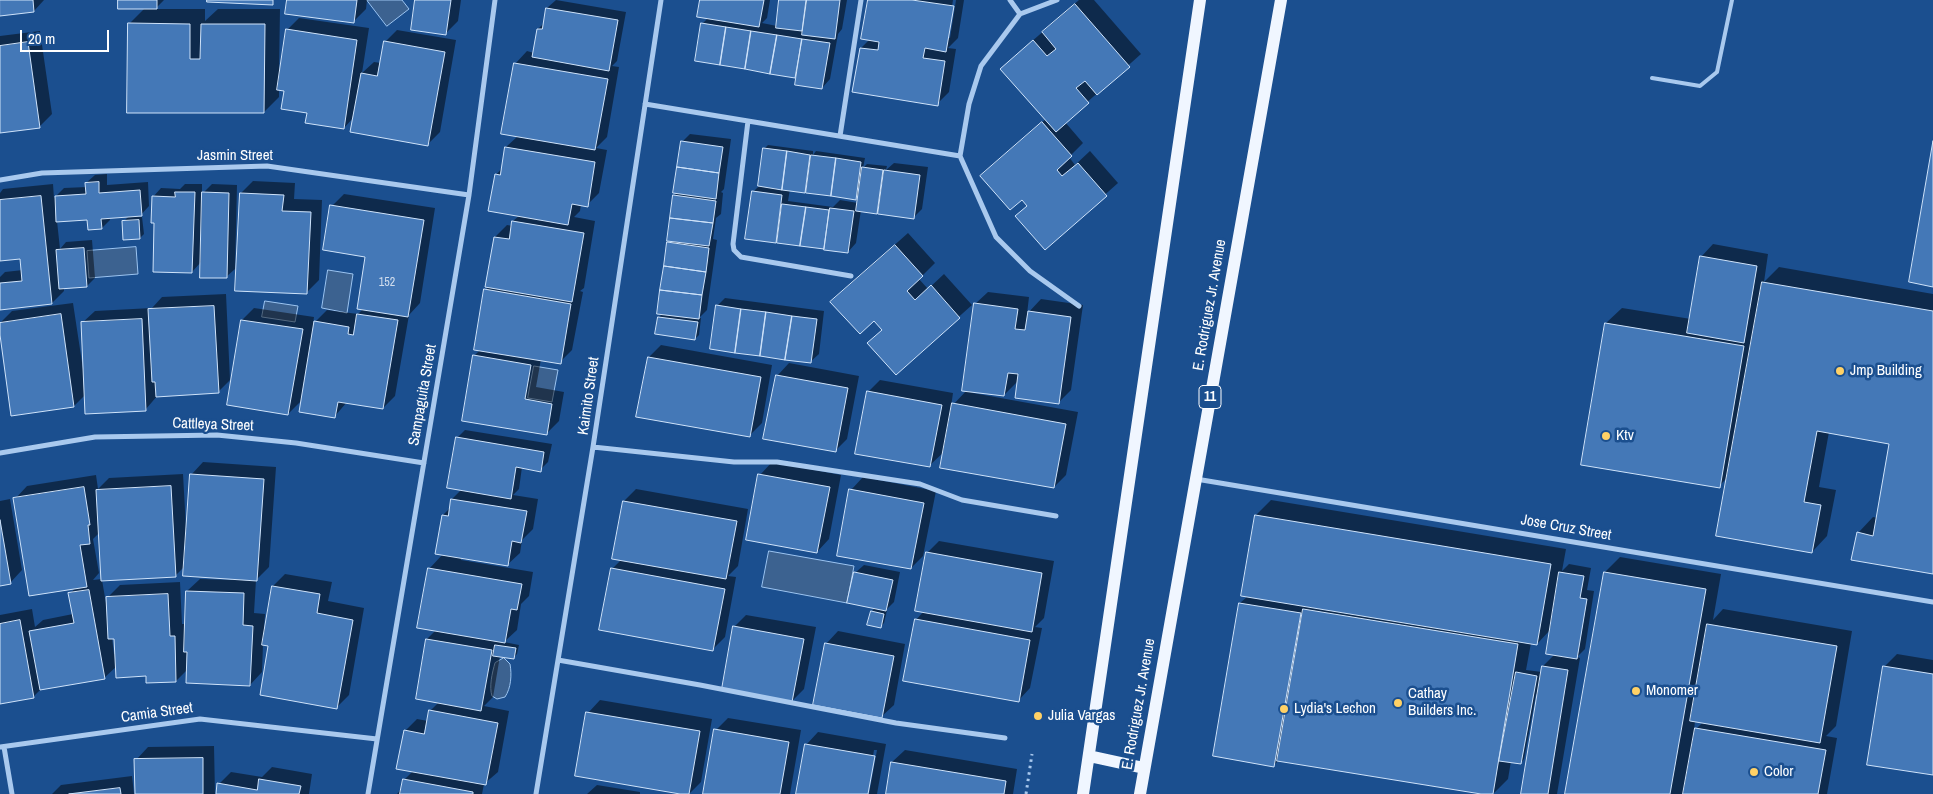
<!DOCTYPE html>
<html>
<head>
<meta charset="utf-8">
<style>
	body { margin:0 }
	#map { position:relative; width:1933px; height:794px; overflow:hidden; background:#1b4f8f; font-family:"Archivo Narrow",sans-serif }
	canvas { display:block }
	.scale { position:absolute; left:20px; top:30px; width:89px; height:22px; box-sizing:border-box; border:2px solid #fff; border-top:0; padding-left:6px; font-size:15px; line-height:18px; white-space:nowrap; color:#fff; -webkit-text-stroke:4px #1b4f8f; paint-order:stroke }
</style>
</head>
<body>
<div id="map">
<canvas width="1933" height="794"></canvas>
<div class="scale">20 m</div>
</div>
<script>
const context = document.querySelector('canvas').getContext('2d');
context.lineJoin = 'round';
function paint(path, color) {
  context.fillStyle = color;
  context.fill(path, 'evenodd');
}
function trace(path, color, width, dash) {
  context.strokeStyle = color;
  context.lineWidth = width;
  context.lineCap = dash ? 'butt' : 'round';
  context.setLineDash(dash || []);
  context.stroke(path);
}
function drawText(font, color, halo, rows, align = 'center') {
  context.font = font + ' "Archivo Narrow",sans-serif';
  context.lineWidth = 5;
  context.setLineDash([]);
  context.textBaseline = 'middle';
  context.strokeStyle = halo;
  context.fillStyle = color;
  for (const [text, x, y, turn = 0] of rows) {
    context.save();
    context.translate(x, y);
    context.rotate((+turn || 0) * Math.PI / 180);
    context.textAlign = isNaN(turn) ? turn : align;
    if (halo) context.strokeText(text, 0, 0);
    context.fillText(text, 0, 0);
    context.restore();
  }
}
const water = new Path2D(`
	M367,0H402L409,9L387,26Z
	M136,247L138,274L89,278L87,251Z
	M328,270L353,274L347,313L322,308Z
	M265,301L298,306L295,322L262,317Z
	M534,366L558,370L552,402L528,398Z
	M769,551L854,566L847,603L762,587Z
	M504,658L510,664C512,675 511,688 505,697L497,699L492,696C489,687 492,673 495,663Z`);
paint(water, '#3c6290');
trace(water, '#9cc4f0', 1);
paint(new Path2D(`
	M0,0H44L34,11L0,15Z
	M119,0H164L155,9H205V21L218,9H280L279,71H281L287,30L299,18L369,28L362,73L374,62L381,63L385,42L397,30L456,40L440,132L428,144L354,117L344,128L308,112L286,90L279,89V97L264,112L129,24L145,8Z
	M288,0H367L366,9L354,21Z
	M416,0H461L458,21L446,33Z
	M556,0L626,12L617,61L612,66L619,67L607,137L596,148L607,150L599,193L587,205L581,204L580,211L574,217L595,221L584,288L580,291L583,292L572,350L560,362L541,359L536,387L564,392L559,421L546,434L474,356L481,349L486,290L489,286L495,237L507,225L513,226V221L520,215L496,175L502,168L506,147L518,136L515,64L527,51L534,53L538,29L545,22L547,8Z
	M701,0H770L767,18L762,23L777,26L780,0H847L842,29L838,34L830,79L822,88L798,73L795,76L702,24L708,18Z
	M869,0H964L958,38L948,48L956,49L949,92L937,104L861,48L870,39ZM953,0H956L950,38H947Z
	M1079,0H1094L1141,54L1065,122L1083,143L1069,157L1075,165L1090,151L1118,183L1045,248L1028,205L994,164L1046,119L1014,57Z
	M40,31L52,114L40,126L0,132V36Z
	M690,134L731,139L724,189L721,192L723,193L721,214L716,218L713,239L717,240L707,310L699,318H701L699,335L695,339L659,317L663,313L668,243L671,240L675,195L677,192L682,142Z
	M768,145L813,151V155L816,151L865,158L863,168L867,164L887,166L886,170L894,163L928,167L922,209L914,217L880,209L877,212L861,210L856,243L848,252L826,245L823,248L778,239L775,242L753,192L760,185L764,149ZM808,188L855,198L860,194L858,203L840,200L833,207L788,201L790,189L805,191Z
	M107,174V185L148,182L149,206L139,217H142L144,234L140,238L123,222L130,215L110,217V220L102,228L88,218L57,221L60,249L66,242L92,240L95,278L87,286L64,288V291L52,303L0,309V277L5,272L23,270L21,258L0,260V193L3,189L53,184L54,198L64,188L87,187L86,183L95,175Z
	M253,181L295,183L294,199L322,200L319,280L306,293L241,193Z
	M185,184H202V194L212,184L237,185L235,269L226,277L201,262L192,272L156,222L153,197L161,188L180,189Z
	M344,194L435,208L420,303L409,315L395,396L383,408L347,402L335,416L303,399L288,414L228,404L242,320L254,308L314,317L313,324L327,310L358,314L363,309L367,256L332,206Z
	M908,233L935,263L919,279L928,289L944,274L972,305L896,373L883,329L844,290Z
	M1713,244L1768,254L1764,282L1779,267L1933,294V572L1858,533L1873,517L1878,518L1891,443L1829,432L1819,487L1836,490L1827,536L1812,552L1728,477L1719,486L1582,464L1606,323L1622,308L1691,319L1701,257Z
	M988,292L1029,297L1027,314L1041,299L1083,305L1071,390L1058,403L1019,380L1004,395L973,391V393L1078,412L1066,475L1054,487L945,451L929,466L868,392L880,380L953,393L951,407L967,390L975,304Z
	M226,294L230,380L218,392L158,395L146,409L86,394L74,406L12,414L0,326V323L12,311L73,303L83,369H85L82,323L95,311L152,308L162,297Z
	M725,298L824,311L819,354L810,362L717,306Z
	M661,345L772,365L762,423L749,436L649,357Z
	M789,363L859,376L847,439L835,451L777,376Z
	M465,430L552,444L548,462L540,470L522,467L519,489L513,495L538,499L533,529L522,540L520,553L507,565L461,557V560L533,572L529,596L521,604L517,630L504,642L519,645L517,654L513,658L500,656L493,697L484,706L509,711L498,772L484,784L482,794H397L402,788L404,780L413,771L405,731L417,719L428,721L430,711L439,702L427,639L436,630L429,569L443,554L437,553L443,515L451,507L452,499L462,489L457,438Z
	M203,462L276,467L269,567L256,580L254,613L265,614L264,629H266L273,586L285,574L332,582L328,601L364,608L349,695L337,707L270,645L263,644L262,672L250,685L188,669L176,681L147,675L117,666L104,678L41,689L34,696L0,703V615L32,609L35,627L43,620L73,614L70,594L76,587L15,499L27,486L96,475L98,489L109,478L183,474L186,528H187L191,475ZM99,533L102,579L93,580L99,573L93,539ZM185,566L232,578V580L200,579L187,591L186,624H182L180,582L120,585L108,597V608L107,609L102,580L175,576ZM115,637L116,654H114L112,638Z
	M772,462L841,475L829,539L817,552L760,475Z
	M863,477L936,491L923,556L911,568L851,490Z
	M636,489L748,509L738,566L728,576L736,577L725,637L713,649L612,569L622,559L614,558L624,501Z
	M10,499L22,570L10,583L0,584V501Z
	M1271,500L1566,549L1562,571L1569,564L1591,568L1587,590L1594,591L1585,649L1577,657L1580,658L1557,794H1522L1538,695L1536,694L1524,759L1521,763L1511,761L1508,779L1493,794L1279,760L1273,766L1240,603L1248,596L1242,595L1256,515ZM1551,629L1555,654L1543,666L1542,672L1526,670L1531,643L1537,644Z
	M939,541L1054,561L1044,618L1035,627L1042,628L1030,688L1018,701L916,620L924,611L927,553Z
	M1620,557L1721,574L1713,620L1723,609L1852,631L1836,726L1826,736L1837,738L1827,794H1566L1605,572ZM1695,721L1703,722L1694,731Z
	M864,565L900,572L894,602L886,610H887L884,623L880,627L872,611L875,608L855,573Z
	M746,615L816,627L804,689L792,701L734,627Z
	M838,631L905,644L894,705L881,717L826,644Z
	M1897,654L1933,660V774L1884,667Z
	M600,700L712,719L701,782L689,794L588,713Z
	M728,718L801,730L790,794H705L716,730Z
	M818,732L886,744L877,794H869L877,750H874L867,794H797L806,745Z
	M214,746L215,794H136V760L148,747Z
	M905,750L1017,769L1013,794H887L892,762Z
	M272,767L312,774L309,794H217L219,784L231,772L262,777Z
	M132,776L134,794H52L61,785Z
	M597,785L640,792V794H587Z`), '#0007');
const building = new Path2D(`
	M0,0H33L34,12L0,16Z
	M118,0H157V9H118Z
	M207,0H273V5L207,2Z
	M287,0H357L354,23L285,14Z
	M415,0H451L446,35L411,30Z
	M700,0H764L759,27L697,17Z
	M779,0H806L802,31L776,28Z
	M807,0H840L835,39L802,35Z
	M868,0H912L954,6L946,52L925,48L923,58L945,61L938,106L852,92L860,48L878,50L879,42L861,39Z
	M1075,4L1130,67L1097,95L1085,81L1076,88L1089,103L1056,132L1000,69L1033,40L1047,56L1056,49L1042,32Z
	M546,8L618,20L609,71L532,57L537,29H542Z
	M128,23L190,24V59H200L201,24H265L264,113H127Z
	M701,23L726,27L720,65L695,61Z
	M726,27L751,31L745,69L720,65Z
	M286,29L357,40L344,129L305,123L307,113L281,109L284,91L277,90Z
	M751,31L777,35L770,74L745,69Z
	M777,35L802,39L795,78L770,74Z
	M802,39L830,43L822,89L795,85Z
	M384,41L445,52L428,146L350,132L361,73L377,76Z
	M28,42L40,128L0,133V46Z
	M514,63L608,79L595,150L501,134Z
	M1042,122L1072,156L1057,170L1062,176L1078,163L1107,196L1045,250L1015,216L1027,206L1022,200L1010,210L980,176Z
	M681,141L723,147L719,173L677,167Z
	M1933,141V287L1909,282Z
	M505,147L595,162L588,207L572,204L568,225L488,211L495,174L500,175Z
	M763,148L787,151L782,190L758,186Z
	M787,151L810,155L805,193L782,190Z
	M811,155L836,158L831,196L806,193Z
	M836,158L861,162L856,200L831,196Z
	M677,167L719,173L716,199L673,193Z
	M862,167L883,170L877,214L856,211Z
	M884,170L920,175L914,219L878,214Z
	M99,182V193L140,190L142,216L101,219L102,229L88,230L87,220L56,222L55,196L86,194L85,183Z
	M752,191L782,195L776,243L745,239Z
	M175,192H195L192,273L153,272L154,223H151L152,196L175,197Z
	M202,192L229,193L227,278H200Z
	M240,193L284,195L282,211L311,212L307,294L235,291Z
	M673,195L716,201L713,223L670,218Z
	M41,196L52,304L0,310V283L22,281L20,259L0,261V200Z
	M782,204L806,207L800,246L777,243Z
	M330,205L424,220L408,317L357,309L365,257L323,250Z
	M806,207L829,210L824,249L800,246Z
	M830,208L854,211L848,253L824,250Z
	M670,218L713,223L709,246L667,241Z
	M139,220L140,239L123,240L122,221Z
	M512,221L584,233L572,302L485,287L494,237L509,239Z
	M667,242L709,248L706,272L664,266Z
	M895,245L923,276L907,291L915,300L931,285L960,318L896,375L867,343L882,330L874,321L860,334L830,302Z
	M84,248L87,287L59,289L56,250Z
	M1700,256L1757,266L1744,343L1687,333Z
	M664,266L706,272L702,295L660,290Z
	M1762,282L1933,311V574L1851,560L1857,532L1873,536L1889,444L1817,431L1804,502L1821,505L1812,553L1716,536Z
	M484,289L571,304L561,364L474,350Z
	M660,290L702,295L699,319L657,314Z
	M974,303L1018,309L1015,329L1025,330L1028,311L1071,317L1059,404L1015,398L1018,374L1008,373L1004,396L962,391Z
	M716,305L741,309L735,353L710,349Z
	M214,306L219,393L156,397L155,382H152L148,309Z
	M741,309L766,312L760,356L735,353Z
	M766,312L792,316L785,360L760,356Z
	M61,314L74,407L11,416L0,335V323Z
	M357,314L398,320L383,409L338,402L335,418L299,412L314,321L349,327L348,334L353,335Z
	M792,316L817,319L811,363L785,360Z
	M658,317L698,322L695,340L655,334Z
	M142,319L146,411L85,414L81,322Z
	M241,320L303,329L288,415L227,405Z
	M1605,323L1744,346L1720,488L1581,465Z
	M473,355L531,365L525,399L552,404L547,435L462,421Z
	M648,357L761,377L750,437L636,417Z
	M776,375L848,388L836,452L763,439Z
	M867,391L942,405L930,467L855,454Z
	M952,403L1066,424L1054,488L940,468Z
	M456,437L544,452L541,472L516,467L511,499L447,488Z
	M190,474L264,479L257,581L183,576Z
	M758,474L830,487L817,553L746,540Z
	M171,486L176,577L101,581L96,490Z
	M84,487L90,525H88L90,544L80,545L87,587L29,596L13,498Z
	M849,489L924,503L911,569L837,556Z
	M451,499L527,511L521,543L512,541L508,566L435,554L442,515L448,516Z
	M623,501L737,521L726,579L612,559Z
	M1255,515L1551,564L1537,645L1241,596Z
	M0,520L11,584L0,586Z
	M926,552L1042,573L1032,632L915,611Z
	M428,568L522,584L517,610L511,609L505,643L417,628Z
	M611,568L725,589L713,651L599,630Z
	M854,572L893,580L886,611L847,603Z
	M1559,572L1584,576L1580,598L1587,599L1577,659L1546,654Z
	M1604,572L1706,589L1670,794H1565Z
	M272,586L320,594L317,613L353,620L337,709L260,695L268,646L262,645Z
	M89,590L105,679L40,690L29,631L74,623L68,593Z
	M186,591L244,593L243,625L253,626L250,686L186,683L187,652H184Z
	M168,594L170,636H175L176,682L146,683V676L116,678L114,639H108L106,597Z
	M1239,603L1301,613L1274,767L1213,756Z
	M1303,609L1518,644L1493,794H1481L1277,761Z
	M871,611L884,614L881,628L867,625Z
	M915,619L1030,640L1019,702L903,681Z
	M20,620L34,698L0,704V624Z
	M1707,624L1837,646L1820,743L1690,721Z
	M733,626L804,639L792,702L722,689Z
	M426,639L492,650L481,711L416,699Z
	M825,643L894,656L882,718L813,705Z
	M495,645L516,648L514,659L493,656Z
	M1542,666L1568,670L1548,794H1521Z
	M1883,666L1933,674V775L1867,765Z
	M1516,672L1537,676L1521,764L1499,761Z
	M429,710L498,723L486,785L396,769L404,730L424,734Z
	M586,712L700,731L689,794H680L575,776Z
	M1695,728L1826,750L1818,794H1683Z
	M714,729L789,742L780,794H703Z
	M805,744L875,756L868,794H796Z
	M203,758V794H135L134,759Z
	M891,762L1006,781L1004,794H886Z
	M259,779L301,786L299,794H216L217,783L257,790Z
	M403,779L473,792V794H400Z
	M120,788L121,794H69Z`);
paint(building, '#4478b7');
trace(building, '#cfe3fa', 1);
trace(new Path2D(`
	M1026,794L1032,754`), '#a9c9ee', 3, [2.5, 4]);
trace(new Path2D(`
	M1652,78L1700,86L1717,72L1732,0`), '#a9c9ee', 4);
trace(new Path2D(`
	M1010,0L1020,14
	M1057,0L1020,14L981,66L969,104L960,156L996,237L1030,271L1079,306
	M645,104L960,156
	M748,121L733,244L734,250L741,257L851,276
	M840,136L861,0
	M0,180L42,173L267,166L469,195
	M593,447L734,462H777L920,484L962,500L1056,516
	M0,453L95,437L217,435L296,443L424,463
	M1196,479L1933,602
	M558,660L700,685L896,723L1005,738
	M0,747L200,719L377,739
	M4,747L12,794
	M368,794L469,195L495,0
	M536,794L593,447L661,0`), '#a9c9ee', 5);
trace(new Path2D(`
	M1089,756L1144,768
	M1083,794L1200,0
	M1140,794L1281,0`), '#f0f6ff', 12);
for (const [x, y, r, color] of [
	[1840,371,5,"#ffd166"],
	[1606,436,5,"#ffd166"],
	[1636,691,5,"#ffd166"],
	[1398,703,5,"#ffd166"],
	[1284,709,5,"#ffd166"],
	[1038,716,5,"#ffd166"],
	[1754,772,5,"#ffd166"]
]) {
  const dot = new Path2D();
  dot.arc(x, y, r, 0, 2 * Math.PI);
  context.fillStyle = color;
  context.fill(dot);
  trace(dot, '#1b4f8f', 2);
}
drawText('12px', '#d0dded', null, [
	["152",387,283]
]);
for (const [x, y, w] of [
	[1210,397,22]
]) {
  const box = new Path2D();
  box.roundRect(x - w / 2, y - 11.5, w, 23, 4);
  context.fillStyle = '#1b4f8f';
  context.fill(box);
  trace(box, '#fff', 1);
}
drawText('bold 14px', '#fff', null, [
	["11",1210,397]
]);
drawText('15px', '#fff', '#1b4f8f', [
	["Jasmin Street",235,156],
	["E. Rodriguez Jr. Avenue",1210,305,-80],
	["Sampaguita Street",423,395,-80],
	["Kaimito Street",589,396,-82],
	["Cattleya Street",213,425,2],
	["Jose Cruz Street",1566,528,10],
	["E. Rodriguez Jr. Avenue",1139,704,-80],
	["Camia Street",157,713,-8]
]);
drawText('15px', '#fff', '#1b4f8f', [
	["Jmp Building",1850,371],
	["Ktv",1616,436],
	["Monomer",1646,691],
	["Cathay",1408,694],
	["Builders Inc.",1408,711],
	["Lydia's Lechon",1294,709],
	["Julia Vargas",1048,716],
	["Color",1764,772]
], 'left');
</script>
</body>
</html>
